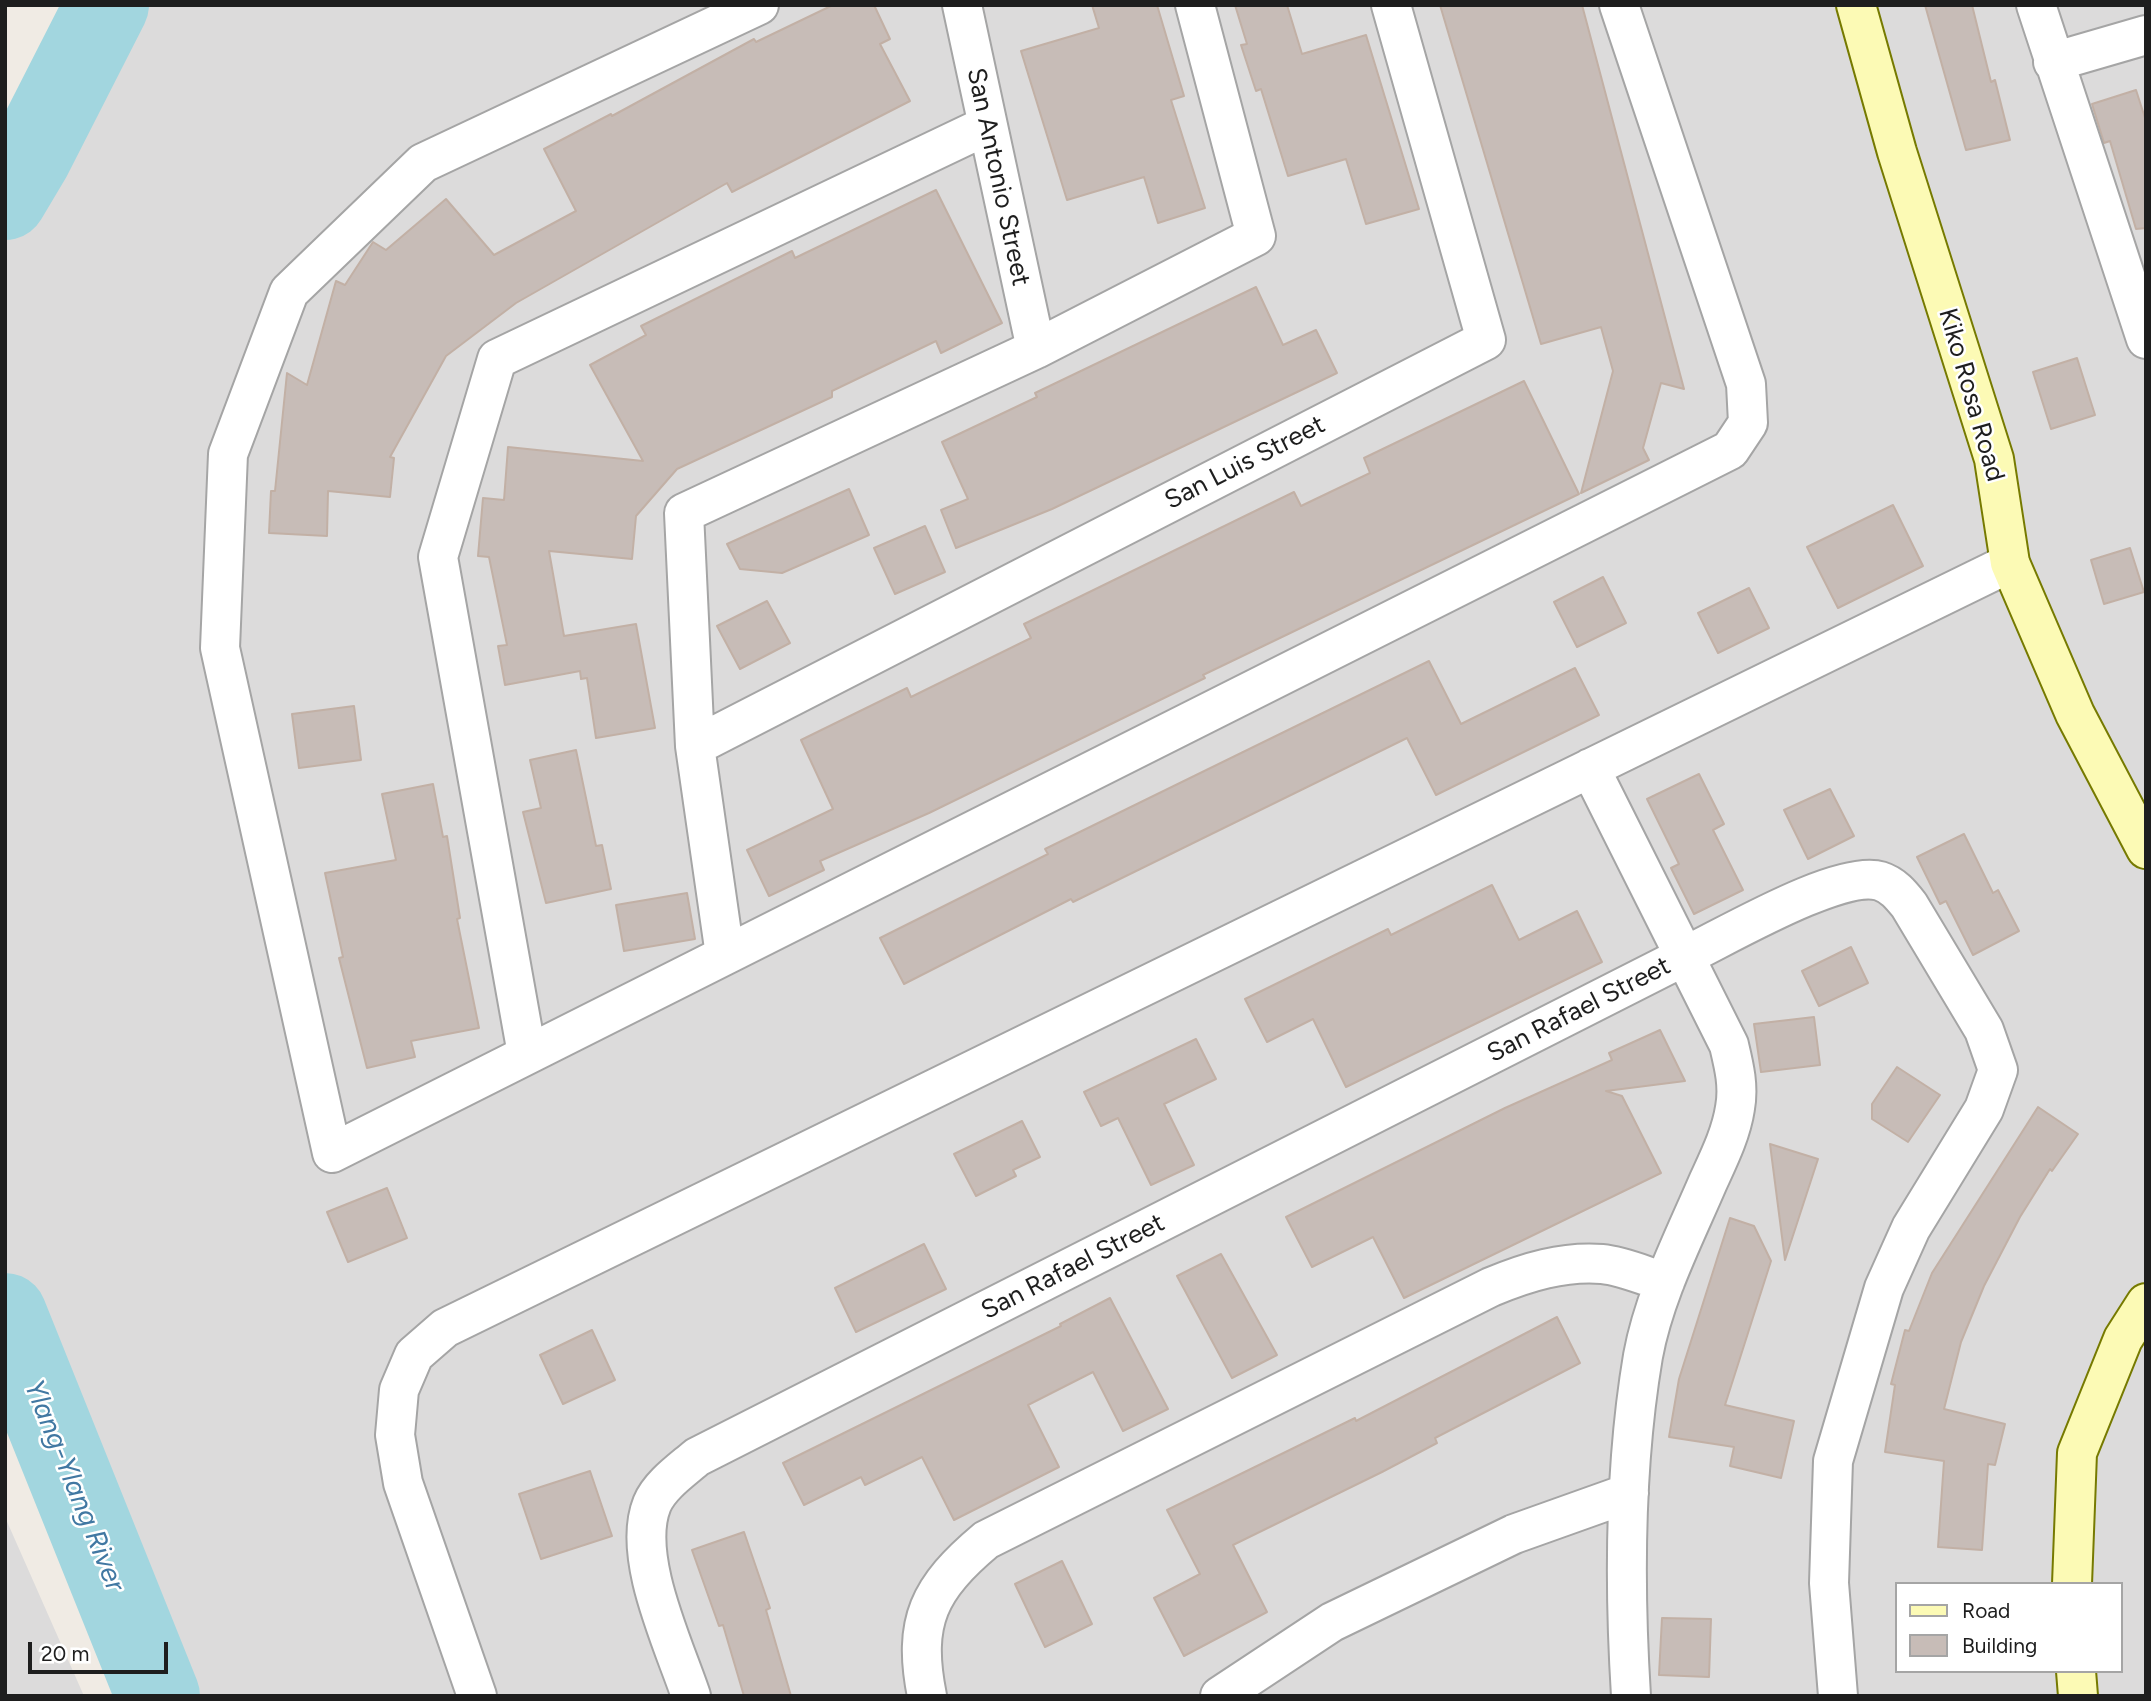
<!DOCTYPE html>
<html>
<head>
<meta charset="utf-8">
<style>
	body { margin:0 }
	#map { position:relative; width:2151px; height:1701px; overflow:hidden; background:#f0ebe4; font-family:Figtree,sans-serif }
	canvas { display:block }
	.frame { position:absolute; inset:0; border:7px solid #1e1e1e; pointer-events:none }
	.legend { position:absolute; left:1895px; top:1582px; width:228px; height:91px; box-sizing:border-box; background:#fff; border:2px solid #a5a5a5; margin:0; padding:9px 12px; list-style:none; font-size:21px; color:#1e1e1e }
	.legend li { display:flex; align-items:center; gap:14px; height:35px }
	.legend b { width:35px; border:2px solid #a5a5a5 }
	.scale { position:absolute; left:28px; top:1642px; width:140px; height:32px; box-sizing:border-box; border:4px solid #1e1e1e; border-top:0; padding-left:9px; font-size:21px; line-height:24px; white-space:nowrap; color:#1e1e1e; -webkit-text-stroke:5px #fff; paint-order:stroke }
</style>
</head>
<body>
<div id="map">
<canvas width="2151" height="1701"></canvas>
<div class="frame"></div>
<ul class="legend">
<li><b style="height:9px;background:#fcfab5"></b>Road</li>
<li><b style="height:19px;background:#c7bcb7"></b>Building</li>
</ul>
<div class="scale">20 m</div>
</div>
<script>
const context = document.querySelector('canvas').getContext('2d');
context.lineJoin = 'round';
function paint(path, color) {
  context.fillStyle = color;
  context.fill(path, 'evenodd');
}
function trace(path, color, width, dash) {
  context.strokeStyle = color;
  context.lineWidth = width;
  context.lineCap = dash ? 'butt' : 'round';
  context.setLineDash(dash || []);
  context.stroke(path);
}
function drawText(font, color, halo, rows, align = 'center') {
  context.font = font + ' Figtree,sans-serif';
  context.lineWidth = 5;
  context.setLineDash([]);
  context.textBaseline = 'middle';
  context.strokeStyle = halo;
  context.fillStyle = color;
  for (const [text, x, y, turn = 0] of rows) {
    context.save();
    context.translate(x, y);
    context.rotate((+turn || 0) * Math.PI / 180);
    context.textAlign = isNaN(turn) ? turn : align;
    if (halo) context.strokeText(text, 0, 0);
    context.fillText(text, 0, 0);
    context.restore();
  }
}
paint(new Path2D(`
	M107,5H2146V1696H158L5,1315V198L30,156ZM1897,1584H2121V1671H1897Z
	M5,1517L84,1696H5Z`), '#dcdbdb');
trace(new Path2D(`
	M5,198L30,156L107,5
	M5,1315L158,1696`), '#a2d6df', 84);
const building = new Path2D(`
	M833,5H874L890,39L880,44L910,101L732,192L727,183L516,303L446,356L390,457L394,458L390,497L328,491L327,536L269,533L271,491H275L287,373L307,385L336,281L345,285L373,242L386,250L446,199L494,255L576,211L544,149L611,114L612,116L754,39L756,42Z
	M1092,5H1157L1184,96L1171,100L1205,208L1158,223L1144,177L1067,200L1021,51L1099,28Z
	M1235,5H1287L1302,54L1366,35L1419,209L1366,224L1346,159L1288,176L1261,89L1256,91L1241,45L1247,44Z
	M1440,5H1582L1684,389L1661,383L1643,448L1649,460L1581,493L1613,371L1601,327L1541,344Z
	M1925,5H1972L1991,82L1995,80L2010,140L1966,150Z
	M2136,90L2146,121V228L2136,229L2110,141L2104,143L2092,104Z
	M936,190L1002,323L941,353L936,341L832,391V397L677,469L636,516L632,559L549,551L564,636L636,624L655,728L596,738L587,678L581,679L580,671L505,685L498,646L507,645L489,557L478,556L483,498L504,500L508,447L643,461L590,365L646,335L641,326L792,251L795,258Z
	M1256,287L1283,345L1316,330L1337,373L1052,509L956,548L941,510L968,499L942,442L1037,397L1035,393Z
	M2077,358L2095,415L2051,429L2033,372Z
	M1524,381L1579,494L1203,675L1205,678L929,813L820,861L824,870L769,896L747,850L833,809L801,740L907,688L911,697L1031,638L1024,624L1294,492L1301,506L1370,473L1364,458Z
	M849,489L869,535L782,573L740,569L727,544Z
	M1893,505L1923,566L1838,608L1807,547Z
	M925,526L945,572L895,594L874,548Z
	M2130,548L2144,592L2104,604L2091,560Z
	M1603,577L1626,623L1577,647L1554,602Z
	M1749,588L1769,628L1718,653L1698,613Z
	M767,601L790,643L740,669L717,626Z
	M1429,661L1461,724L1575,668L1599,715L1436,795L1407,738L1073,902L1071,899L904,984L880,938L1048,854L1045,849Z
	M354,706L361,760L299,768L292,714Z
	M576,750L596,846L602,845L611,889L546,903L523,812L541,808L530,760Z
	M1699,774L1724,824L1713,830L1743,890L1694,914L1671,868L1679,864L1647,799Z
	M433,784L443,837L447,836L460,918L457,919L479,1028L411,1041L415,1057L367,1068L339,958L343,957L325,873L396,860L382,794Z
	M1830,789L1854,836L1808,859L1784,810Z
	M1964,834L1993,893L1998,890L2019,931L1973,955L1946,901L1940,904L1917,857Z
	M1492,885L1519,940L1577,911L1602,962L1346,1087L1313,1019L1267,1042L1245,999L1388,929L1391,935Z
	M687,893L695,939L624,951L616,905Z
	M1851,947L1868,983L1819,1006L1802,971Z
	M1814,1017L1820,1065L1761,1072L1754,1024Z
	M1660,1030L1685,1081L1606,1091L1622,1096L1661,1173L1404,1298L1373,1237L1312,1267L1286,1217L1505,1108L1612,1060L1609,1053Z
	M1196,1039L1216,1079L1164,1104L1194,1165L1151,1185L1118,1118L1101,1126L1084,1092Z
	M1897,1067L1940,1095L1908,1142L1872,1119V1104Z
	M2038,1107L2078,1134L2052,1171L2050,1169L2020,1217L1984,1286L1961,1342L1944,1409L2005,1424L1995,1465L1988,1464L1982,1550L1938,1547L1944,1461L1885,1452L1895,1385L1891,1384L1905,1330L1909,1331L1932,1273Z
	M1022,1121L1040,1157L1013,1170L1016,1176L976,1196L954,1154Z
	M1770,1144L1818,1159L1785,1260Z
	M387,1188L407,1238L348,1262L327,1212Z
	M1730,1218L1754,1226L1771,1261L1725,1405L1794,1421L1781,1478L1730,1466L1734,1447L1669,1437L1679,1379Z
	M924,1244L946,1289L856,1332L835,1288Z
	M1221,1254L1277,1355L1232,1378L1177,1276Z
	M1110,1298L1168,1409L1123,1431L1093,1372L1028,1405L1059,1467L954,1520L922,1457L865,1485L861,1477L804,1505L783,1463L1061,1326L1060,1324Z
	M1557,1317L1580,1363L1435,1438L1437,1443L1382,1472L1233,1545L1267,1612L1184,1656L1154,1598L1200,1574L1167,1510L1355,1418L1356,1421Z
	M592,1330L615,1380L563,1404L540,1355Z
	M590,1471L612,1536L541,1559L519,1494Z
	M744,1532L770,1608L766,1610L791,1696H744L723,1625L719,1626L692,1550Z
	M1062,1561L1092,1624L1045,1647L1015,1584Z
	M1662,1618L1711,1619L1709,1677L1659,1675Z`);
paint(building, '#c7bcb7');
trace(building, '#c2b0a5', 2);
const street = new Path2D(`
	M759,5L423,163L289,292L228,454L220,648L332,1153L1730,450L1748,423L1746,384L1619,5
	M962,5L1036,349
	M2036,5L2146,339
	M2053,62L2146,35
	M695,746L1486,340L1391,5
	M1590,768L1729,1045C1734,1066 1739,1086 1735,1108C1731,1134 1719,1158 1708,1182C1684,1238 1654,1296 1643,1356C1624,1468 1624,1584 1631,1696
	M725,955L695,746L684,513L1036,349L1256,236L1195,5
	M527,1054L438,557L497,359L986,126
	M477,1696L403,1483L395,1435L399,1390L414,1355L445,1328L2010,563
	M691,1696C674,1645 631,1556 652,1504C660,1485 682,1470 697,1457L1685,956C1725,937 1840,869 1880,881C1893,885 1901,895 1909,905L1984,1030L1998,1070L1984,1109L1911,1228L1884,1288L1833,1461L1829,1583L1838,1696
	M927,1696C912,1621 929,1588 986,1540L1491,1287C1527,1272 1563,1261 1602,1264C1623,1266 1645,1276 1665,1282
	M1220,1696L1332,1622L1514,1534L1629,1493`);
const secondary = new Path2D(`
	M1856,5L1897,152L1994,459L2010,563L2075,714L2146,849
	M2072,1584L2077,1453L2123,1339L2146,1303
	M2076,1671L2078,1696`);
trace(street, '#a5a5a5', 42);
trace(secondary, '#767a00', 42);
trace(street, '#fff', 38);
trace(secondary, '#fcfab5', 38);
drawText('26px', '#1e1e1e', '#fff', [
	["San Antonio Street",998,177,78],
	["Kiko Rosa Road",1971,395,74],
	["San Luis Street",1245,463,-27],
	["San Rafael Street",1579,1010,-27],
	["San Rafael Street",1073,1267,-27]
]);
drawText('italic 28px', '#4178a2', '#fff', [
	["Ylang-Ylang River",74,1486,68]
]);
</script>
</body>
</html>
